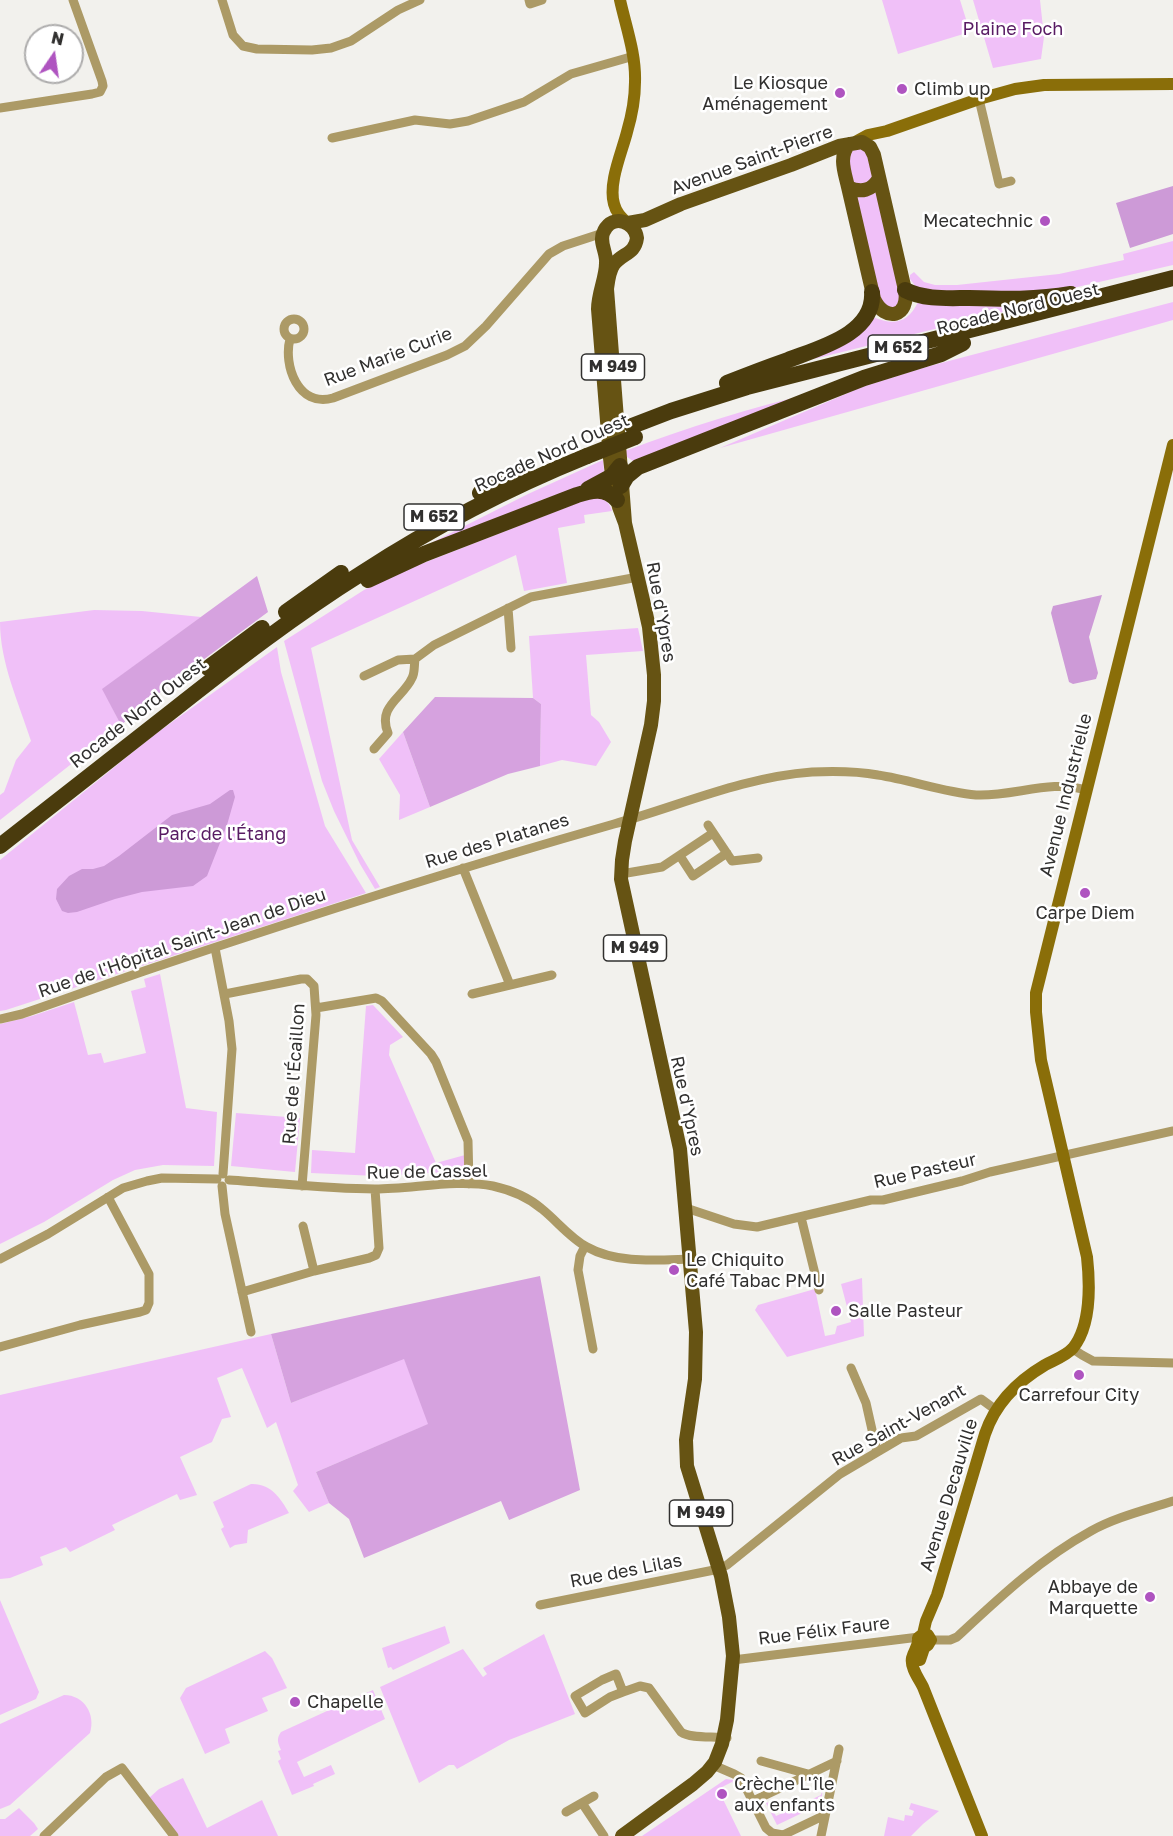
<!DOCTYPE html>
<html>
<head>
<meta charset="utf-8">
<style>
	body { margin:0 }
	#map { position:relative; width:1173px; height:1836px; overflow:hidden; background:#f2f1ed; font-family:"Golos Text",sans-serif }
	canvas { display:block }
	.north { position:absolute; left:24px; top:24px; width:60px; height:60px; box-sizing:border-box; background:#fff; border:2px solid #adacac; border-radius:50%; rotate:13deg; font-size:16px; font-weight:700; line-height:24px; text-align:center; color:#31302f }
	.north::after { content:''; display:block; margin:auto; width:21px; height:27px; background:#af54c0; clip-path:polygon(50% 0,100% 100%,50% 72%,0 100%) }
</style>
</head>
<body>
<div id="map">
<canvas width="1173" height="1836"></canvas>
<div class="north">N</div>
</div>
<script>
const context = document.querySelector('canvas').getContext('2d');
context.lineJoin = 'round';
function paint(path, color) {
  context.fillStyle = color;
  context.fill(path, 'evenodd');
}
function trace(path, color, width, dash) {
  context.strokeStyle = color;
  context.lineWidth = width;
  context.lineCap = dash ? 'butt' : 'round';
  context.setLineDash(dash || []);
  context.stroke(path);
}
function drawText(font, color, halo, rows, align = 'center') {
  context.font = font + ' "Golos Text",sans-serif';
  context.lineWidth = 5;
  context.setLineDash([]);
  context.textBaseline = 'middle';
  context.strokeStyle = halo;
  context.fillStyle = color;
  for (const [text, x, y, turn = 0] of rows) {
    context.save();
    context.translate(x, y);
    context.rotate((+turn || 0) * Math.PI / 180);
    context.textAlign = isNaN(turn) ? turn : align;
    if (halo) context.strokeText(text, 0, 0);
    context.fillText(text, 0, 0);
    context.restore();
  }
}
paint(new Path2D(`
	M882,0H960L970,32L898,54Z
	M973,0H1040L1044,37L1041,59L993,68Z
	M859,147L870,155L872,179L863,186L853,182L847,155L849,151Z
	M877,189L902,295L898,307H882L854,194Z
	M1173,241V265L1073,288L1031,293L932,291L916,287L910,279V275L914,272L924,282L935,285H957L1059,274L1124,260L1123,254Z
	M918,302L1016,305L1023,307L814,359L873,317C894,326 908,323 918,302Z
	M1173,302V320L720,448L862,387L926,367Z
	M816,392L633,461L627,457L625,451C688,427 751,408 816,392Z
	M603,460L604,471L588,484L544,499L472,529L429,544L528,494Z
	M593,497C603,497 609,501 612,511L584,515L585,523L558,528L567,583L524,591L516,555L311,648L352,840L380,887L375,889L360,864L334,811L322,781L284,641L364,590L403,571Z
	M94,610L142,611L201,617L103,689L121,725L0,820V795L4,792L16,760L31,741C19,703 0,663 0,622Z
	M638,628L643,651L586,655L591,715L599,722L611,742L596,766L562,760L540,766L541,704L533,698L529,636Z
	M277,647L281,672L325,826L366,893L6,1010L0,1011V860L154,735Z
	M403,732L430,807L399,820L400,795L379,759Z
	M160,974L186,1108L217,1112L214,1166L163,1165L135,1170L113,1180L44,1222L0,1244V1024L32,1016L74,1002L88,1055L101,1053L104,1063L146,1053L131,991L146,987L144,979Z
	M373,1005L403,1037L390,1045L389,1055L436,1163L465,1155L466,1171L376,1176L311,1173L312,1150L355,1153L366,1006Z
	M236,1113L300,1118L295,1172L231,1166Z
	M862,1278L864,1336L787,1357L755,1310L758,1305L815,1289L825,1336L835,1334L837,1326L851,1322L841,1284Z
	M271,1334L291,1403L404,1358L429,1424L316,1472L329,1503L309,1512L293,1491L298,1485L276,1422L267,1428L242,1368L217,1378L231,1417L222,1419L212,1442L180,1457L197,1495L180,1500L177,1494L112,1525L115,1530L70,1552L66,1547L40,1557L43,1565L10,1578L0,1579V1395Z
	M251,1484C270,1483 281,1498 289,1513L248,1530L247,1543L235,1545L230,1548L221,1529L224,1527L213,1502Z
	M0,1600L39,1692L36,1699L0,1715Z
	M445,1626L450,1643L393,1670L391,1667L388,1668L382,1648Z
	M544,1634L575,1714L509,1740L457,1769L454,1765H449L419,1783L380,1687L463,1649L483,1677L487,1674L483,1668Z
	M265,1651L272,1658L287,1688L262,1698L268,1711L225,1729L230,1743L205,1754L180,1698L186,1688Z
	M373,1690L385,1719L297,1762L304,1777L331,1765L335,1774L313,1784L314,1786L292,1795L278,1761L281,1759L278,1751L281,1750C278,1743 276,1739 281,1732Z
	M64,1695C84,1695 96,1714 90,1733L10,1805L0,1809V1724Z
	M183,1778L207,1828L262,1800L278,1836H179L149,1798L159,1789Z
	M726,1779L733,1780L740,1791L737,1792L732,1782L718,1789L741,1836H642Z
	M823,1786L821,1804L777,1825L766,1803L769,1802L776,1816L821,1795Z
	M911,1803L939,1811L923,1824L911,1836H884L888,1817L904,1821L905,1815L912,1816L914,1811L909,1809Z
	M19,1808L34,1823L38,1829L30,1836H0V1819H5Z`), '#f0c0f8');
paint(new Path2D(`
	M257,576L268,612L169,685L121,725L102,689Z
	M435,697L533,698L541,704L540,766L508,774L430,807L403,732Z
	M540,1276L580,1490L509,1520L501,1501L364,1558L349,1519L329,1503L316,1472L428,1424L404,1359L291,1403L271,1334Z`), '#d6a2df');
paint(new Path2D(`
	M1173,186V234L1130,248L1116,203Z
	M1102,595L1089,637L1098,673L1096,679L1073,684L1069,682L1051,613L1053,606Z
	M230,790H233L235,797L227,825L207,876L193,886L142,892L115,899L77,912L68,913L62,911L56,899L57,889L69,876L82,869H93L104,866L119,856L172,815L210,804Z`), '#cd9ad7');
trace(new Path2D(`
	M222,0L233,35L243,46L257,49L312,50L331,48L351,41L398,10L420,0
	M529,0L530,4L542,0
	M979,99L999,184L1011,181
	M0,108L92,94L100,92L103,86L102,81L73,0
	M332,138L415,120L450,124L468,121L524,102L571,74L634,56
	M284 329a10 10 0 1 1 20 0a10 10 0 1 1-20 0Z
	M290,339C283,365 298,408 333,398L447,355L465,346L486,326L549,254L563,246L603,233
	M508,608L511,648
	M364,676L398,660L415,659
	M374,749L388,733C377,706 403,698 412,678C415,673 414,665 415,659L434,645L531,597L638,577
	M708,825L732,861L758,858
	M680,856L693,876L727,853
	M463,868L510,985
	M621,874L662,867L713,833
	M215,948L229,1021L232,1049L223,1174
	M225,994L301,979H307L314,986L316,1015L302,1186
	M472,994L552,975
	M316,1008L376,998L382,1001L431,1054L436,1062L468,1141L469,1184
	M0,1019L22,1014C66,999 109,983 153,968C305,917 459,868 614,824C679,806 743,777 812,772C834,771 856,771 878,775C911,780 943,792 976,795C1012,797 1052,779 1086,790
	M229,1180C277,1183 326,1189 375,1189C413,1189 456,1179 493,1186C511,1190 528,1197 542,1209C557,1221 570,1238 587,1247C617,1264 657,1260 690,1259
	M222,1186L225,1214L251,1332
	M686,1208L734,1224L757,1227L871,1200H883L962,1181L990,1172L1173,1131
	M801,1217L819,1290
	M303,1226L314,1271
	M585,1246L580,1256L578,1270L593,1349
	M0,1259L48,1234L123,1188L147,1181L162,1178L217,1179
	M242,1292L314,1271L369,1258L376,1255L379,1248L375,1189
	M0,1347L80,1325L140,1312L146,1310L149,1303V1274L108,1197
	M1073,1349L1082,1355L1093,1361L1173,1363
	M851,1368L866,1403L877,1452
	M540,1605L719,1569L727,1565L840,1474L901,1438L916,1436L981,1399L996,1410
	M931,1640H950L957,1637C999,1598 1040,1559 1091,1531C1116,1517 1146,1510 1173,1501
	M733,1660L919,1637
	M616,1674L623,1692L610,1697L585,1713L575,1696L602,1680Z
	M623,1692L640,1686L649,1688L681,1732C691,1739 713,1736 727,1738
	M761,1761L808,1774
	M713,1765L734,1774L741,1778L766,1828L772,1833L783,1835L825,1815
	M753,1801L837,1761
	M582,1803L604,1836
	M566,1812L594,1796
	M44,1836L106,1777L122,1768L174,1836
	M821,1836L839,1749`), '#ac9a66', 9);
trace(new Path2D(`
	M620,0C626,27 636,54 635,82C635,99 632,115 627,132C622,152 608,183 614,204C616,212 621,217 627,223
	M857,141L868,135L887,131L979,99L1015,89L1044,85L1173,84
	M920,1660L924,1648L928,1645L931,1640L928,1635L923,1634
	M982,1836L923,1687C919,1679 910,1667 912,1658C914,1650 919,1646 918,1638L923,1634L926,1621L937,1595L985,1434C995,1404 1018,1381 1045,1365C1054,1360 1066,1356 1073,1348C1091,1326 1090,1284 1087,1257L1041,1060L1036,1012V993L1173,445`), '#8a6e09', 12);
trace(new Path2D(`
	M849,144C838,157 845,173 848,187C861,193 872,191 879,178
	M628,223L645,220L681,204L791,165L839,146L862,142L870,147L874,155L905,290C910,317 885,323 874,299L848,187
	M622,1836L693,1784L707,1772L715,1762L722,1744L727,1720L733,1656L729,1617L721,1576L687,1466L686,1440L695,1379L696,1332L680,1149L621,879L622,860L625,841L651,725L654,701V675L649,627L643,600L625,523L619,507L613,484L610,458L598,309C598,293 606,278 606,263C607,252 598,241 604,231C613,213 635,222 637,238C635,254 623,253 614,264C609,271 608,281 607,289L625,523`), '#665313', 14);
trace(new Path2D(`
	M905,290C925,300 948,298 969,298C1003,299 1037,300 1071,294
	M727,383C747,375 768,367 788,360C819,348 875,334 872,292
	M632,426L671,411L747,387L1173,278
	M621,486L627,476L638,467L864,378L941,354L963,343
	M588,489L612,476L620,466
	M480,493L527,470
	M368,580L424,554L577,495C592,490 605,487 617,500
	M286,612L341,573
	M208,668L262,628
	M0,846C57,801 114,757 171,712C233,663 295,615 362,573C433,527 508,488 587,456`), '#4a3b0d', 16);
trace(new Path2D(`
	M587,456L635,437`), '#4a3b0d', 16);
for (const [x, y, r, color] of [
	[902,89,6,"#af54c0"],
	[840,93,6,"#af54c0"],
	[1045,221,6,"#af54c0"],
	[1085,893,6,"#af54c0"],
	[674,1270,6,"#af54c0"],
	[836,1311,6,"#af54c0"],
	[1079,1375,6,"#af54c0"],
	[1150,1597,6,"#af54c0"],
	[295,1702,6,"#af54c0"],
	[722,1794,6,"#af54c0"]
]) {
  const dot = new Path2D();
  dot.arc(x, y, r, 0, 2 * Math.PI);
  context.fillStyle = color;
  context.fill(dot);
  trace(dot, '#fff', 2);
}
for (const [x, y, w] of [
	[898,348,60],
	[613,367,63],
	[434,517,60],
	[635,948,63],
	[701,1513,63]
]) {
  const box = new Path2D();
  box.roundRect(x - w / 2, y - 13, w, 26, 4.5);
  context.fillStyle = '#fff';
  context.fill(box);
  trace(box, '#31302f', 1.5);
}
drawText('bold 16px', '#31302f', null, [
	["M 652",898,348],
	["M 949",613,367],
	["M 652",434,517],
	["M 949",635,948],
	["M 949",701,1513]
]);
drawText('18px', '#581b63', '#fff', [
	["Plaine Foch",1013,29],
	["Parc de l'Étang",222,834]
]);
drawText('18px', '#31302f', '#fff', [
	["Le Kiosque",828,83,"right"],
	["Aménagement",828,104,"right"],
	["Climb up",914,89],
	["Mecatechnic",1033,221,"right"],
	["Carpe Diem",1085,913,"center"],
	["Le Chiquito",686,1260],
	["Café Tabac PMU",686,1281],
	["Salle Pasteur",848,1311],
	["Carrefour City",1079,1395,"center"],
	["Abbaye de",1138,1587,"right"],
	["Marquette",1138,1608,"right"],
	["Chapelle",307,1702],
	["Crèche L'île",734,1784],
	["aux enfants",734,1805]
], 'left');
drawText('18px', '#31302f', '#fff', [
	["Avenue Saint-Pierre",752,160,-20],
	["Rocade Nord Ouest",1018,309,-14],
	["Rue Marie Curie",388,357,-21],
	["Rocade Nord Ouest",552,453,-24],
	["Rue d'Ypres",661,612,80],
	["Rocade Nord Ouest",138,713,-38],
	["Avenue Industrielle",1066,795,-76],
	["Rue des Platanes",497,841,-17],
	["Rue de l'Hôpital Saint-Jean de Dieu",182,943,-19],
	["Rue de l'Écaillon",294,1074,-86],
	["Rue d'Ypres",687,1106,78],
	["Rue Pasteur",925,1171,-13],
	["Rue de Cassel",427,1172,-1],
	["Rue Saint-Venant",899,1425,-29],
	["Avenue Decauville",949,1495,-73],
	["Rue des Lilas",626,1571,-11],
	["Rue Félix Faure",824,1631,-7]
]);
</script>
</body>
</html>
